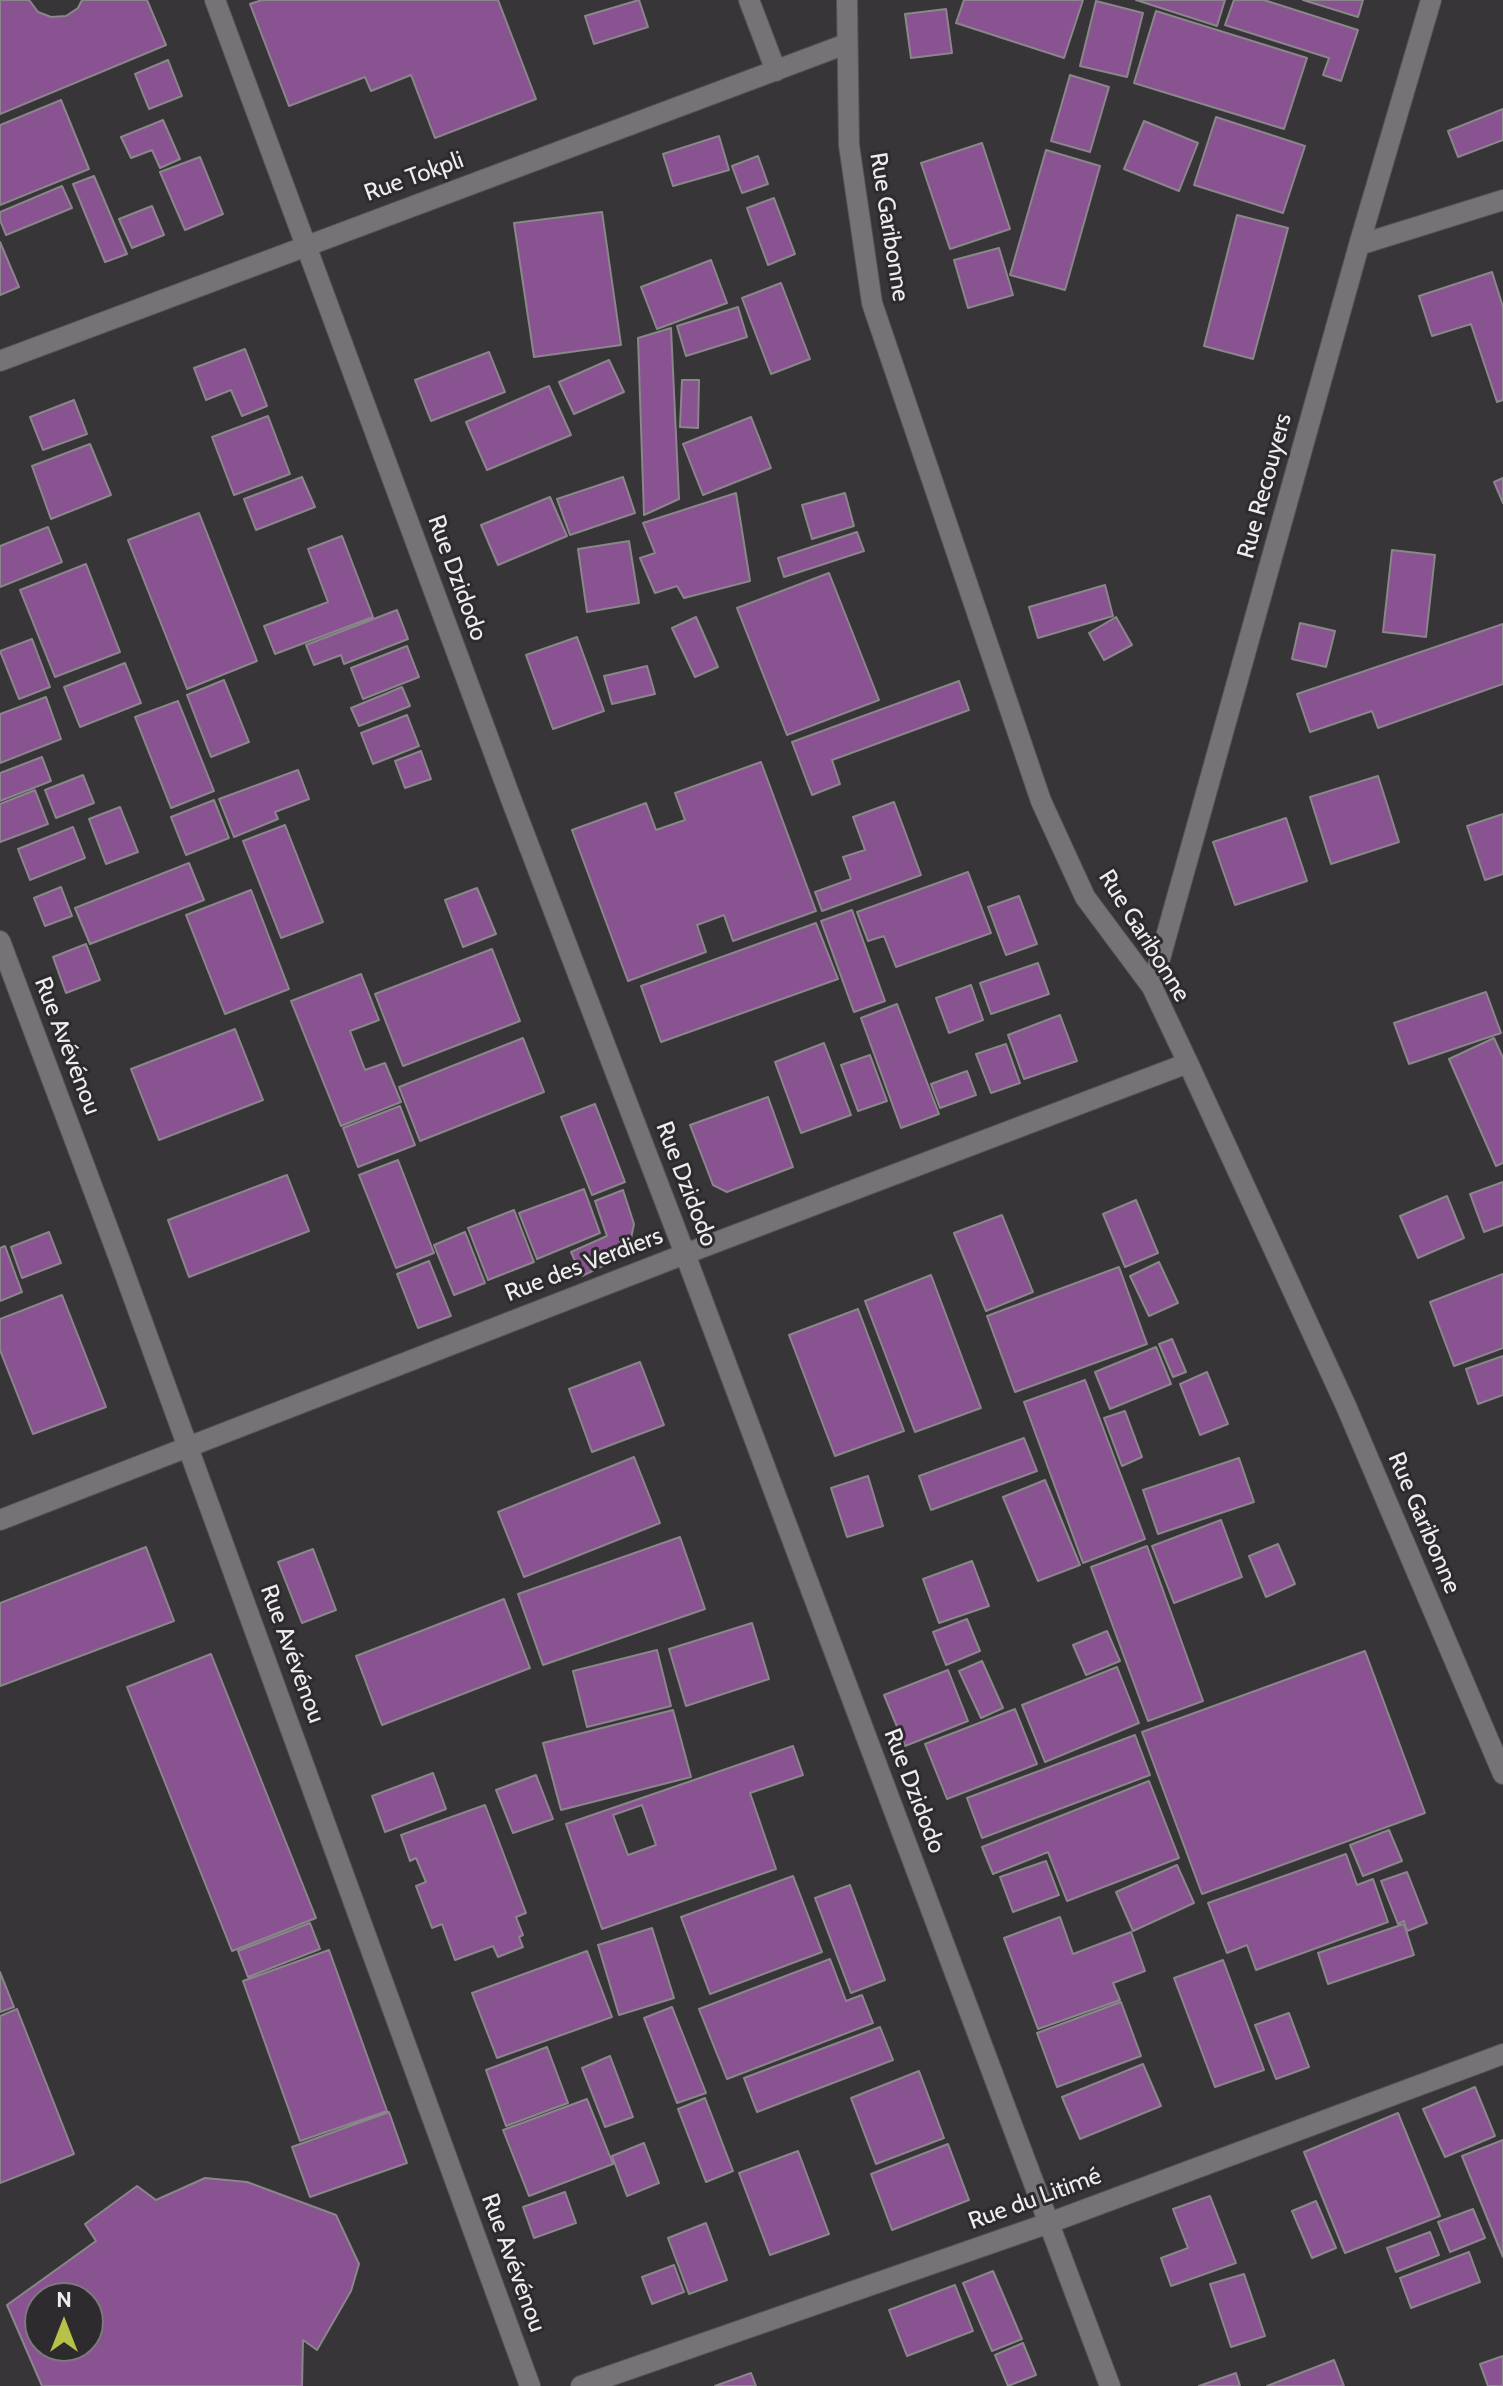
<!DOCTYPE html>
<html>
<head>
<meta charset="utf-8">
<style>
	body { margin:0 }
	#map { position:relative; width:1503px; height:2386px; overflow:hidden; background:#383538; font-family:Cabin,sans-serif }
	canvas { display:block }
	.north { position:absolute; left:24px; top:2282px; width:80px; height:80px; box-sizing:border-box; background:#2e2b2e; border:2px solid #7b797b; border-radius:50%; rotate:0deg; font-size:22px; font-weight:700; line-height:32px; text-align:center; color:#efeeef }
	.north::after { content:''; display:block; margin:auto; width:28px; height:36px; background:#b8c147; clip-path:polygon(50% 0,100% 100%,50% 72%,0 100%) }
</style>
</head>
<body>
<div id="map">
<canvas width="1503" height="2386"></canvas>
<div class="north">N</div>
</div>
<script>
const context = document.querySelector('canvas').getContext('2d');
context.lineJoin = 'round';
function paint(path, color) {
  context.fillStyle = color;
  context.fill(path, 'evenodd');
}
function trace(path, color, width, dash) {
  context.strokeStyle = color;
  context.lineWidth = width;
  context.lineCap = dash ? 'butt' : 'round';
  context.setLineDash(dash || []);
  context.stroke(path);
}
function drawText(font, color, halo, rows, align = 'center') {
  context.font = font + ' Cabin,sans-serif';
  context.lineWidth = 6;
  context.setLineDash([]);
  context.textBaseline = 'middle';
  context.strokeStyle = halo;
  context.fillStyle = color;
  for (const [text, x, y, turn = 0] of rows) {
    context.save();
    context.translate(x, y);
    context.rotate((+turn || 0) * Math.PI / 180);
    context.textAlign = isNaN(turn) ? turn : align;
    if (halo) context.strokeText(text, 0, 0);
    context.fillText(text, 0, 0);
    context.restore();
  }
}
const building = new Path2D(`
	M0,0H29L38,12L51,17L66,16L78,8L82,0H147L166,45L0,114Z
	M262,0H498L536,99L435,138L411,75L371,91L365,77L289,106L250,4Z
	M639,0L648,27L594,44L585,16Z
	M964,0H1083L1064,58L956,23Z
	M1136,0H1225L1217,26Z
	M1234,0H1264L1358,30L1341,81L1323,75L1329,58L1225,25Z
	M1303,0H1363L1358,17Z
	M1096,1L1143,13L1127,77L1080,66Z
	M946,9L952,53L911,58L905,14Z
	M1156,11L1307,58L1284,129L1134,83Z
	M168,60L182,96L149,109L135,74Z
	M1070,75L1109,87L1090,152L1051,141Z
	M61,100L89,169L0,205V125Z
	M1503,109V140L1458,157L1448,131Z
	M1216,117L1305,146L1283,213L1194,185Z
	M163,120L180,159L160,168L152,150L131,158L121,137Z
	M1144,121L1198,143L1179,191L1124,169Z
	M719,136L729,170L673,186L663,154Z
	M982,143L1010,229L950,249L921,163Z
	M1046,150L1100,166L1065,290L1010,275Z
	M758,156L768,184L742,193L732,166Z
	M200,157L223,214L185,230L160,172Z
	M94,176L127,254L105,262L73,184Z
	M62,186L72,208L6,235L0,220V212Z
	M774,198L795,254L768,265L747,208Z
	M152,206L164,235L132,248L119,219Z
	M602,212L621,345L534,357L514,223Z
	M1237,215L1288,228L1253,359L1204,346Z
	M0,242L19,287L0,295Z
	M999,248L1013,295L968,308L954,260Z
	M711,260L727,303L657,329L641,287Z
	M1492,272L1503,307V400L1497,402L1471,324L1432,336L1419,296Z
	M781,283L810,359L771,374L742,298Z
	M738,307L747,337L686,356L677,326Z
	M671,328L679,499L644,515L638,338Z
	M245,349L267,406L242,416L231,390L206,400L194,368Z
	M489,352L505,392L431,421L415,380Z
	M609,360L624,392L574,414L559,382Z
	M682,380H699L698,428L680,427Z
	M549,386L571,435L487,470L466,422Z
	M74,400L87,434L43,450L30,417Z
	M268,416L290,474L234,495L212,437Z
	M751,417L771,468L703,495L683,444Z
	M90,444L111,495L51,519L32,466Z
	M302,477L315,507L256,530L244,499Z
	M623,477L635,513L570,535L557,499Z
	M1503,478V503L1494,482Z
	M736,493L750,581L684,598L677,586L655,593L640,558L655,553L643,523Z
	M845,493L854,526L812,539L802,505Z
	M550,497L567,536L498,565L481,525Z
	M199,513L257,661L187,689L128,540Z
	M48,527L62,562L0,587V546Z
	M857,532L864,551L784,577L778,558Z
	M342,536L373,617L275,654L264,626L328,602L308,549Z
	M629,541L639,603L587,612L578,549Z
	M1392,550L1435,555L1426,637L1383,632Z
	M86,564L120,652L55,677L20,590Z
	M829,573L879,700L787,735L737,608Z
	M1105,585L1113,616L1038,638L1029,607Z
	M397,610L408,639L344,664L341,655L314,665L306,645Z
	M696,617L718,667L695,677L672,628Z
	M1116,617L1132,645L1104,660L1089,633Z
	M1300,623L1335,631L1326,667L1292,659Z
	M1503,624V684L1378,728L1372,711L1310,732L1297,694Z
	M577,637L604,711L553,729L526,655Z
	M32,639L50,687L19,699L0,651Z
	M407,646L419,677L363,699L351,668Z
	M125,663L141,703L80,727L64,687Z
	M647,666L655,694L612,704L604,676Z
	M224,680L249,742L211,757L187,695Z
	M959,681L969,710L832,760L840,784L812,795L792,742Z
	M402,687L410,706L359,726L351,708Z
	M46,697L61,739L0,763V714Z
	M178,701L214,791L171,808L135,717Z
	M407,715L419,746L373,764L361,733Z
	M421,751L431,779L405,788L395,761Z
	M42,757L51,781L0,801V773Z
	M761,762L816,911L733,941L724,915L697,925L706,952L628,981L572,830L646,803L656,830L685,820L675,793Z
	M298,770L309,799L275,812L278,819L234,837L219,799Z
	M83,775L94,803L56,818L45,790Z
	M1378,776L1399,842L1331,864L1310,797Z
	M35,790L48,824L0,842V804Z
	M214,800L229,838L186,855L171,817Z
	M894,802L921,875L822,911L815,892L851,879L843,857L865,850L853,817Z
	M120,807L138,852L106,864L89,819Z
	M1503,814V874L1485,880L1467,826Z
	M1286,818L1307,881L1235,905L1213,842Z
	M285,825L323,922L281,938L243,841Z
	M73,827L85,858L30,880L18,849Z
	M189,863L204,900L90,944L75,908Z
	M968,872L991,933L896,967L884,936L868,941L857,912Z
	M61,887L72,916L45,926L34,898Z
	M477,888L496,934L463,947L445,900Z
	M251,890L289,989L225,1014L186,915Z
	M1019,896L1037,944L1006,955L988,907Z
	M852,910L885,1001L854,1012L821,921Z
	M816,923L838,979L661,1042L641,986Z
	M86,944L100,980L66,993L53,957Z
	M492,949L520,1021L403,1066L375,994Z
	M1038,963L1049,994L991,1014L980,983Z
	M361,974L379,1020L350,1031L365,1070L385,1063L401,1102L341,1126L291,1001Z
	M971,985L983,1020L949,1033L936,998Z
	M1486,992L1501,1033L1409,1064L1394,1023Z
	M897,1004L939,1114L901,1128L861,1018Z
	M1060,1015L1077,1061L1024,1079L1008,1035Z
	M235,1029L263,1100L159,1140L131,1069Z
	M523,1038L544,1092L420,1141L399,1087Z
	M1494,1038L1503,1058V1163L1496,1166L1449,1059Z
	M824,1043L851,1115L801,1133L775,1062Z
	M1006,1044L1020,1083L991,1093L976,1054Z
	M870,1055L887,1101L858,1111L841,1065Z
	M967,1071L976,1095L940,1108L931,1084Z
	M768,1097L793,1167L727,1192L713,1185L690,1125Z
	M595,1104L625,1182L592,1195L561,1117Z
	M400,1106L415,1145L358,1167L343,1128Z
	M398,1160L434,1253L396,1268L359,1175Z
	M287,1175L309,1231L189,1277L168,1220Z
	M1503,1182V1225L1484,1232L1470,1194Z
	M584,1189L600,1233L537,1259L519,1213Z
	M623,1190L634,1224L629,1248L619,1258L582,1276L571,1252L607,1236L595,1201Z
	M1447,1196L1464,1238L1418,1258L1400,1216Z
	M1136,1200L1158,1253L1125,1267L1103,1214Z
	M514,1210L534,1262L488,1280L468,1228Z
	M1002,1215L1033,1292L986,1311L954,1233Z
	M49,1232L61,1263L22,1278L11,1247Z
	M465,1232L485,1283L454,1295L434,1245Z
	M5,1246L22,1292L0,1301V1248Z
	M429,1261L451,1316L418,1328L397,1274Z
	M1159,1262L1178,1303L1149,1316L1130,1276Z
	M1119,1267L1147,1344L1015,1392L987,1316Z
	M1503,1274V1348L1454,1366L1430,1302Z
	M931,1275L981,1408L915,1432L865,1301Z
	M62,1295L106,1407L33,1434L0,1350V1319Z
	M858,1309L904,1431L835,1456L789,1335Z
	M1172,1339L1186,1372L1173,1377L1159,1344Z
	M1156,1347L1171,1384L1110,1409L1095,1372Z
	M1503,1356V1395L1478,1404L1466,1369Z
	M640,1362L664,1425L592,1452L569,1389Z
	M1207,1372L1228,1424L1200,1435L1180,1384Z
	M1085,1380L1145,1539L1083,1563L1024,1402Z
	M1125,1411L1142,1457L1122,1466L1104,1418Z
	M1024,1438L1037,1471L931,1510L919,1476Z
	M634,1457L660,1523L524,1577L498,1512Z
	M1239,1458L1254,1502L1158,1534L1143,1490Z
	M868,1476L883,1526L847,1537L831,1488Z
	M1045,1480L1080,1565L1038,1581L1003,1497Z
	M1221,1520L1242,1577L1174,1603L1152,1546Z
	M680,1537L705,1609L543,1665L518,1594Z
	M1278,1544L1295,1584L1266,1597L1249,1556Z
	M1147,1546L1203,1701L1148,1721L1091,1567Z
	M146,1547L174,1621L0,1686V1603Z
	M313,1549L336,1610L302,1623L278,1562Z
	M972,1561L989,1606L939,1623L923,1579Z
	M504,1599L530,1668L382,1725L356,1656Z
	M967,1619L980,1651L946,1665L933,1632Z
	M752,1623L769,1679L686,1706L669,1649Z
	M1107,1631L1120,1661L1086,1675L1073,1645Z
	M657,1650L671,1706L587,1727L573,1671Z
	M1365,1651L1425,1813L1202,1894L1142,1732Z
	M211,1654L316,1918L232,1951L127,1687Z
	M982,1661L1003,1708L981,1718L959,1671Z
	M1117,1667L1139,1723L1045,1762L1022,1705Z
	M948,1670L968,1721L905,1746L884,1695Z
	M1015,1709L1037,1764L947,1799L925,1744Z
	M673,1710L691,1777L561,1810L543,1743Z
	M1135,1735L1150,1775L982,1838L967,1798Z
	M793,1746L803,1775L750,1793L776,1869L602,1929L566,1824ZM642,1805L656,1845L628,1855L613,1815Z
	M433,1773L446,1809L385,1832L372,1796Z
	M536,1775L553,1819L513,1833L496,1790Z
	M1149,1781L1179,1858L1067,1901L1048,1852L993,1874L982,1847Z
	M485,1805L526,1913L516,1917L523,1935L519,1937L523,1947L498,1957L493,1946L455,1960L442,1924L432,1928L416,1886L426,1882L416,1858L410,1861L401,1835Z
	M1389,1830L1402,1861L1363,1876L1350,1845Z
	M1346,1854L1357,1885L1373,1879L1388,1922L1256,1970L1247,1945L1227,1953L1208,1903Z
	M1046,1861L1059,1895L1013,1912L1000,1877Z
	M1177,1865L1194,1903L1133,1931L1116,1892Z
	M1407,1872L1427,1923L1407,1931L1404,1921L1398,1924L1381,1881Z
	M793,1876L822,1952L710,1994L681,1917Z
	M850,1885L885,1980L851,1993L815,1898Z
	M1060,1917L1073,1954L1131,1932L1145,1971L1113,1983L1120,2000L1038,2029L1004,1938Z
	M310,1923L320,1949L248,1977L238,1951Z
	M1404,1924L1414,1955L1328,1984L1318,1953Z
	M652,1928L674,1998L619,2015L598,1945Z
	M329,1950L387,2111L300,2141L243,1981Z
	M587,1951L612,2017L497,2058L472,1993Z
	M830,1959L846,2001L862,1995L873,2023L727,2079L699,2009Z
	M1223,1960L1264,2070L1215,2087L1174,1978Z
	M0,1972L14,2007L0,2012Z
	M1121,2002L1141,2056L1057,2087L1037,2033Z
	M672,2007L706,2093L677,2103L644,2018Z
	M17,2009L74,2154L0,2183V2016Z
	M1289,2013L1309,2067L1276,2079L1255,2025Z
	M880,2027L893,2060L757,2112L744,2078Z
	M547,2047L568,2103L506,2126L486,2070Z
	M610,2056L633,2117L605,2127L582,2068Z
	M1143,2064L1161,2106L1080,2139L1062,2097Z
	M919,2071L944,2138L876,2164L851,2098Z
	M1475,2087L1495,2136L1445,2157L1423,2109Z
	M705,2098L733,2171L706,2182L678,2109Z
	M587,2099L613,2164L529,2196L503,2130Z
	M389,2112L407,2163L310,2197L292,2147Z
	M1398,2113L1440,2216L1345,2253L1304,2152Z
	M1503,2140V2257L1462,2156Z
	M644,2143L659,2183L627,2196L612,2156Z
	M948,2144L969,2200L892,2230L871,2174Z
	M798,2151L829,2234L770,2255L739,2173Z
	M205,2178L247,2182L336,2215L359,2264L351,2291L317,2350L303,2340L302,2386H42L7,2305L96,2241L85,2224L137,2186L156,2200ZM40,2298H88V2346H40Z
	M565,2192L576,2223L534,2238L523,2207Z
	M1210,2196L1236,2263L1171,2286L1161,2258L1188,2248L1173,2209Z
	M1316,2201L1336,2248L1312,2258L1292,2211Z
	M1473,2209L1485,2238L1450,2252L1438,2222Z
	M706,2223L727,2280L689,2294L668,2238Z
	M1430,2232L1439,2255L1396,2272L1387,2248Z
	M1469,2252L1480,2282L1411,2308L1400,2278Z
	M674,2265L684,2292L652,2304L642,2277Z
	M993,2271L1022,2339L992,2351L963,2283Z
	M1244,2274L1265,2336L1231,2347L1210,2284Z
	M955,2285L973,2331L907,2356L889,2310Z
	M1023,2343L1036,2375L1008,2386L995,2355Z
	M1503,2356V2386H1488L1480,2364Z
	M1334,2360L1344,2386H1267Z
	M751,2373L756,2386H715Z
	M1236,2373L1240,2386H1199Z`);
paint(building, '#895290');
trace(building, '#89878a', 2);
const street = new Path2D(`
	M215,0L511,799L685,1254L1110,2386
	M749,0L776,71
	M847,0L849,145L872,303L1041,801L1085,897L1152,987L1188,1063L1346,1406L1503,1774
	M1359,245L1503,200
	M0,361L846,44
	M0,941L119,1258L530,2386
	M1152,987L1359,245L1431,0
	M0,1520L685,1254L1188,1063
	M581,2386L1049,2223L1503,2054`);
trace(street, '#555355', 22);
trace(street, '#767376', 20);
drawText('24px', '#efeeef', '#2e2b2e', [
	["Rue Tokpli",414,177,-20],
	["Rue Garibonne",889,227,81],
	["Rue Recouyers",1265,486,-75],
	["Rue Dzidodo",457,578,70],
	["Rue Garibonne",1144,936,58],
	["Rue Avévénou",67,1046,69],
	["Rue Dzidodo",686,1184,69],
	["Rue des Verdiers",584,1265,-21],
	["Rue Garibonne",1424,1523,67],
	["Rue Avévénou",292,1654,70],
	["Rue Dzidodo",914,1791,69],
	["Rue du Litimé",1035,2199,-20],
	["Rue Avévénou",513,2263,70]
]);
</script>
</body>
</html>
